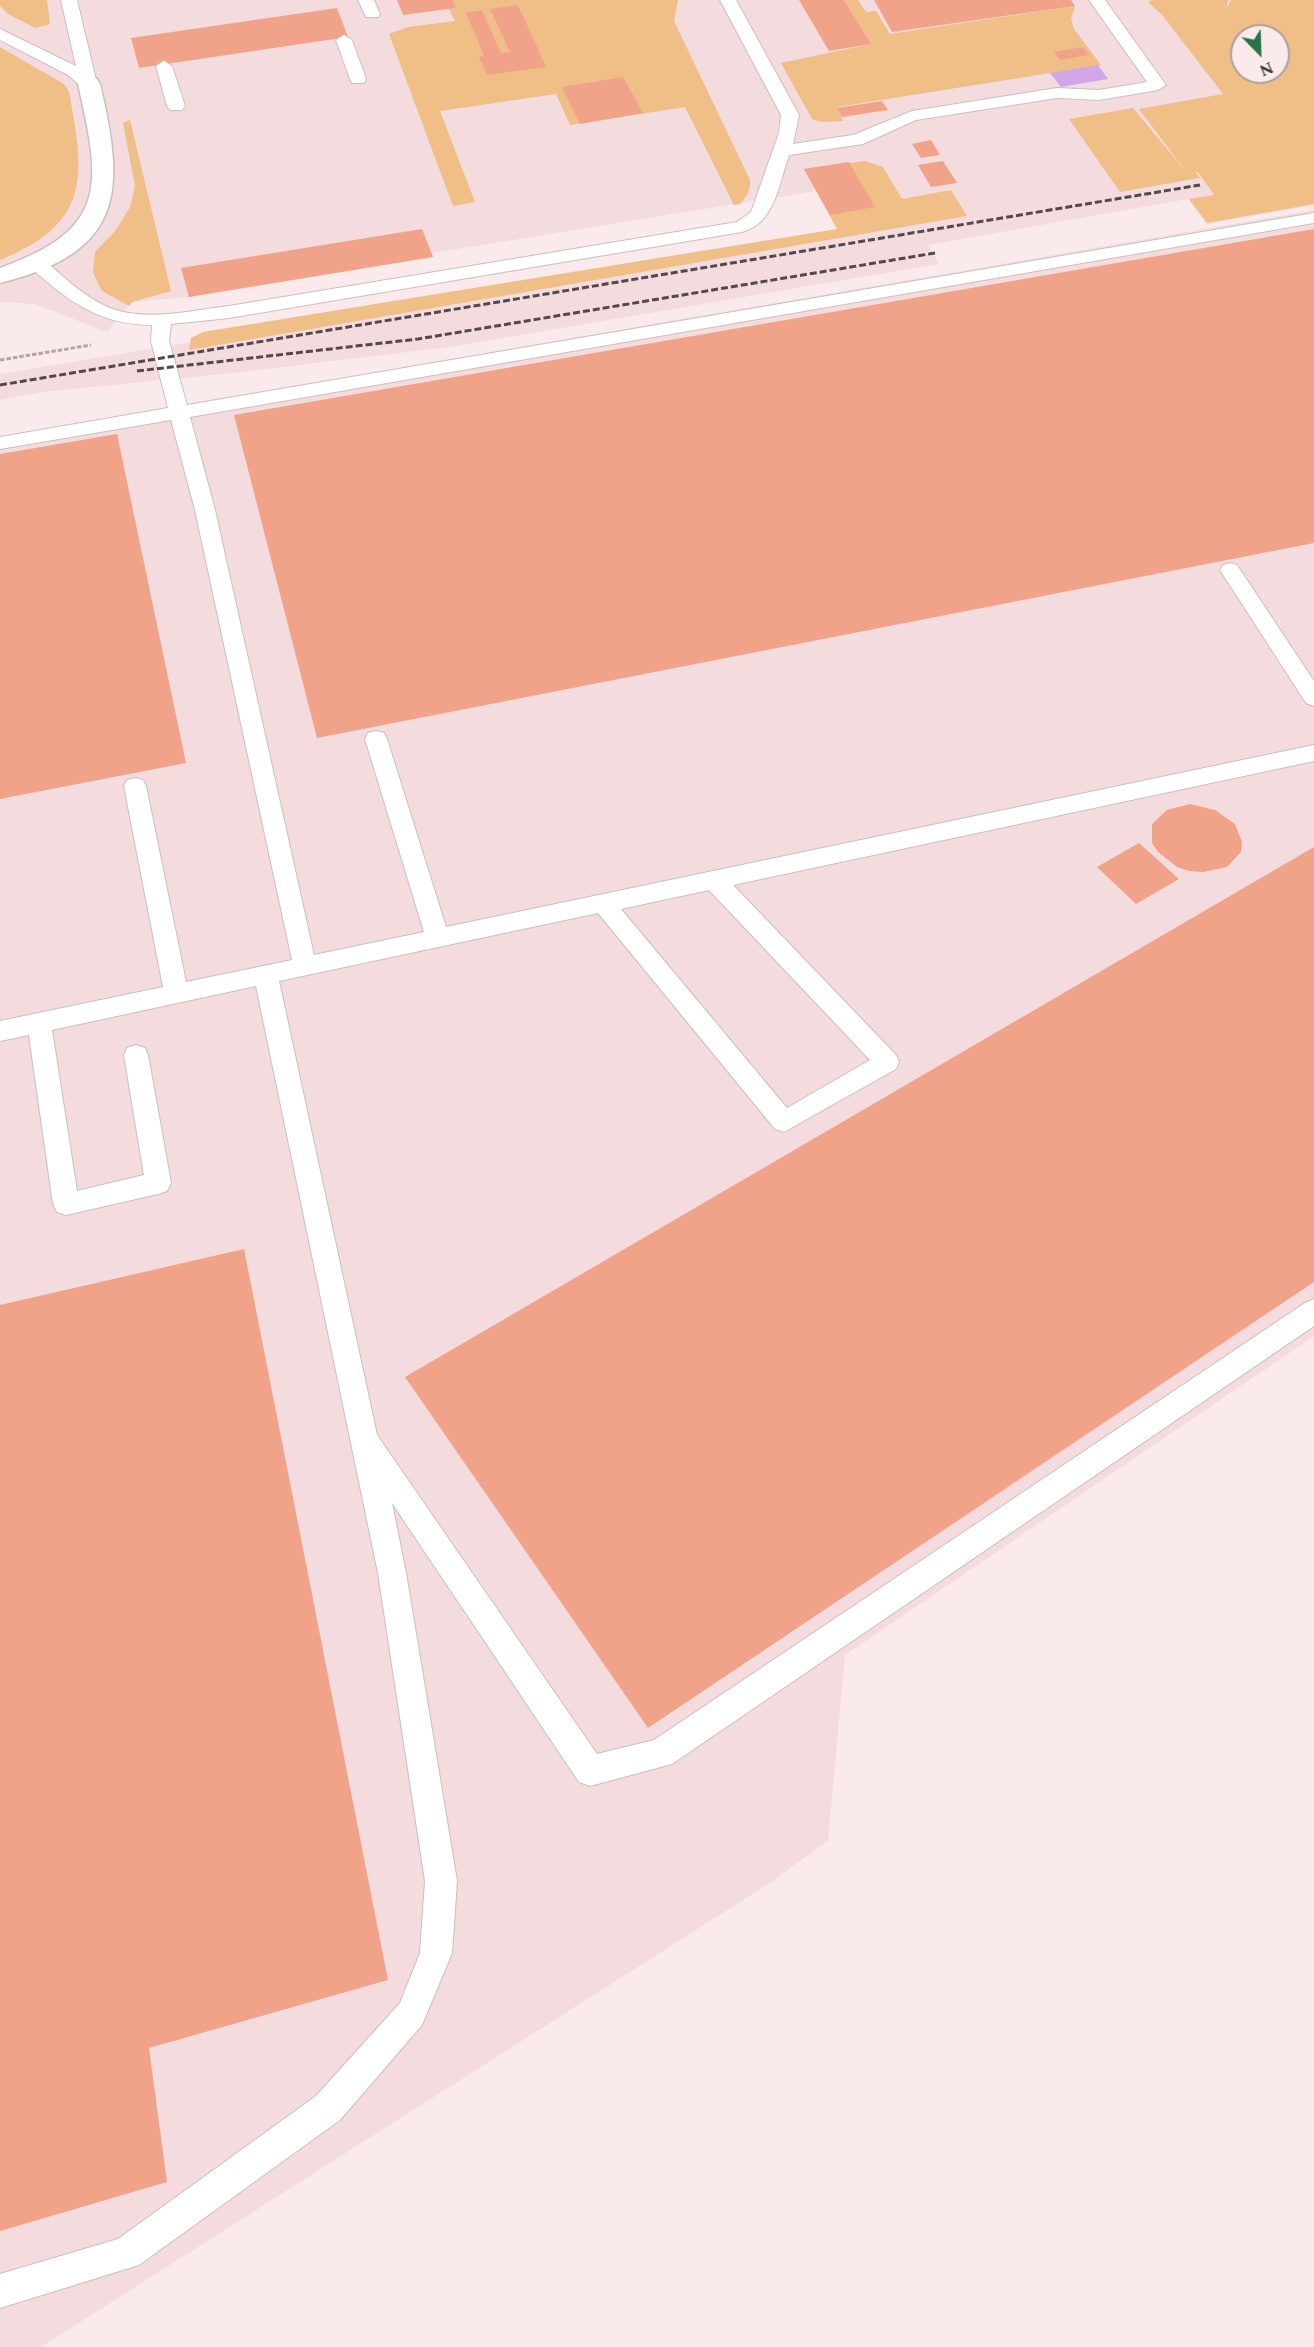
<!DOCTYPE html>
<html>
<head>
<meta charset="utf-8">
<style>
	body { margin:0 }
	#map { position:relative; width:1314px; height:2347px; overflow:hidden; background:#faeaeb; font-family:Spectral,serif }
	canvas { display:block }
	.north { position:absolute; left:1230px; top:24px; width:60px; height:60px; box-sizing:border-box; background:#faeaeb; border:2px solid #aca0a0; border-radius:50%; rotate:157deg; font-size:16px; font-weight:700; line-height:24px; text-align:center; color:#363030 }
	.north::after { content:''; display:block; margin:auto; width:21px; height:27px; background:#247647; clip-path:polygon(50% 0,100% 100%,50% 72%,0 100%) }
</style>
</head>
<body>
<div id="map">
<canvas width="1314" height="2347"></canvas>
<div class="north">N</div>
</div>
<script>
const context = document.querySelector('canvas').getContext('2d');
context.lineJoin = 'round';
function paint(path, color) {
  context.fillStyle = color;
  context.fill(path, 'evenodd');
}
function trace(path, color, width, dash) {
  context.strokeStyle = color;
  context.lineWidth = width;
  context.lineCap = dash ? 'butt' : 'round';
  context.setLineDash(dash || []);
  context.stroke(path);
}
paint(new Path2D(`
	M0,0H1314V205L1207,224L1188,199L928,245L939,264L449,347L233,373L42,392L0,400V374L883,227L836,225L816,191L432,253L433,257L189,297L132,302L107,332L35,304L0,302ZM1242,36H1278V72H1242Z
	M1314,210V1336L845,1655L828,1841L765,1886L41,2347H0V437Z`), '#f4dbde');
paint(new Path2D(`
	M0,0H47L50,24L35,28L8,14L0,6Z
	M453,0H678L674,21L750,180C751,190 747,196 740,204L734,205L685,107L570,125L556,94L440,111L475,202L453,206L389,34L408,27L455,21L449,9L456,8Z
	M844,0H858L866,12L876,11L890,34L1075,6L1071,19L1074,29L1101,65L837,107L843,121L821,122L812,119L781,63L871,44Z
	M1153,0H1228L1226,9L1231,0H1314V204L1207,223L1189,199L1214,195L1198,172L1196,173L1200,178L1120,192L1069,119L1133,108L1187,173L1139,109L1223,94L1163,16L1148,2ZM1242,36H1278V72H1242Z
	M0,47L64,84L69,92C85,177 91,223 0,260Z
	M130,120L171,291L132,302L129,306L102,291L93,273L95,252L116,230L130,207L135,186L123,123Z
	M865,161L883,167L902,199L951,190L967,216L189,350L191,338L203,332L837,229L804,169Z`), '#f0be87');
paint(new Path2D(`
	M1098,65L1108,79L1061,87L1050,73Z`), '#d1a7e8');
paint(new Path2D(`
	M397,0H453L456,8L403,15Z
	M799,0H844L871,44L829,51Z
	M874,0H1071L1075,6L892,32Z
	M518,5L546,67L487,75L479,57L484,56L466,13L482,10L501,53L510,52L490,9Z
	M337,8L348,37L139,68L131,38Z
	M1083,47L1089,55L1060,60L1054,52Z
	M623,77L643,113L580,124L562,87Z
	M882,101L888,110L842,117L837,108Z
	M931,140L940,155L921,158L912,144Z
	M943,161L957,183L931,187L918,165Z
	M849,162L875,207L830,215L804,169Z
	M422,229L433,257L189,297L181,268Z
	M1314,229V543L317,738L234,415Z
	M117,434L186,763L0,799V454Z
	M1190,804L1215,810L1235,824L1242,842L1241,852L1227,867L1203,872L1189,871L1177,867L1158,852L1152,843V824L1167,810Z
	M1139,843L1179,879L1136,904L1097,867Z
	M1314,847V1282L648,1728L405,1377Z
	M244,1249L388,1980L149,2048L167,2182L0,2231V1305Z`), '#f1a389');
const service = new Path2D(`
	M61,0H77L97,84L95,88H83L68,75L0,40V29L76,66Z
	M358,0H374L380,14L378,17H366Z
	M720,0H736L799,115L793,144L853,135L912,111L1057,88L1099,90L1147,82L1089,0H1105L1166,85L1158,90L1099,100L1057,98L916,120L863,144L789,155C779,183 775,224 742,232L229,318L171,324L169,341L187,405L1314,213V223L190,417L215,510L314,955L424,932L365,739L368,733L376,731L384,733L387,739L446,927L1314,745V761L733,885L896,1055L899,1062L896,1069L784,1132L775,1129L598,913L279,981L377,1435L597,1754L654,1740L1305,1303L1314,1299V1326L672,1764L590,1786L579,1782L392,1503L406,1573L457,1881L452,1953L422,2025L340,2120L139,2265L0,2308V2274L118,2239L316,2096L400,2003L420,1953L425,1881L378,1573L256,986L52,1030L77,1191L144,1175L124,1055L127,1048L136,1045L145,1048L148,1055L171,1183L167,1191L158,1194L66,1215L57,1212L53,1204L29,1035L0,1041V1021L163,987L124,786L127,780L135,778L143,780L146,786L186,982L292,960L195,510L171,420L0,449V437L168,408L151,341L152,325C112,325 83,311 52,286C44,279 34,272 28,263L37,258L43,259C65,278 90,303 119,311C153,320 195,310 229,306L737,222L751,212L779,133L781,115ZM709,890L870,1060L787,1108L621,909Z
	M344,35L352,40L366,79L364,83H352L350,79L336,40Z
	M164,61L172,66L185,106L182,110H170L167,106L156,66Z
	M1230,563L1237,565L1314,681V706L1306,703L1220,570L1223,565Z`);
const tertiary = new Path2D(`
	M89,77L97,79L100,84C126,193 124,252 0,283V268C109,229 101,185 78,84L81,79Z`);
trace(service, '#cdbebf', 2);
trace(tertiary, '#cdbebf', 3);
trace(new Path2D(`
	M0,360L91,345`), '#b1a5a5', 3, [4.5, 2]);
paint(service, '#fff');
paint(tertiary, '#fff');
trace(new Path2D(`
	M137,371L418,339L935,253
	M0,385L1200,185`), '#514a4a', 3, [7, 3]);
</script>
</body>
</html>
